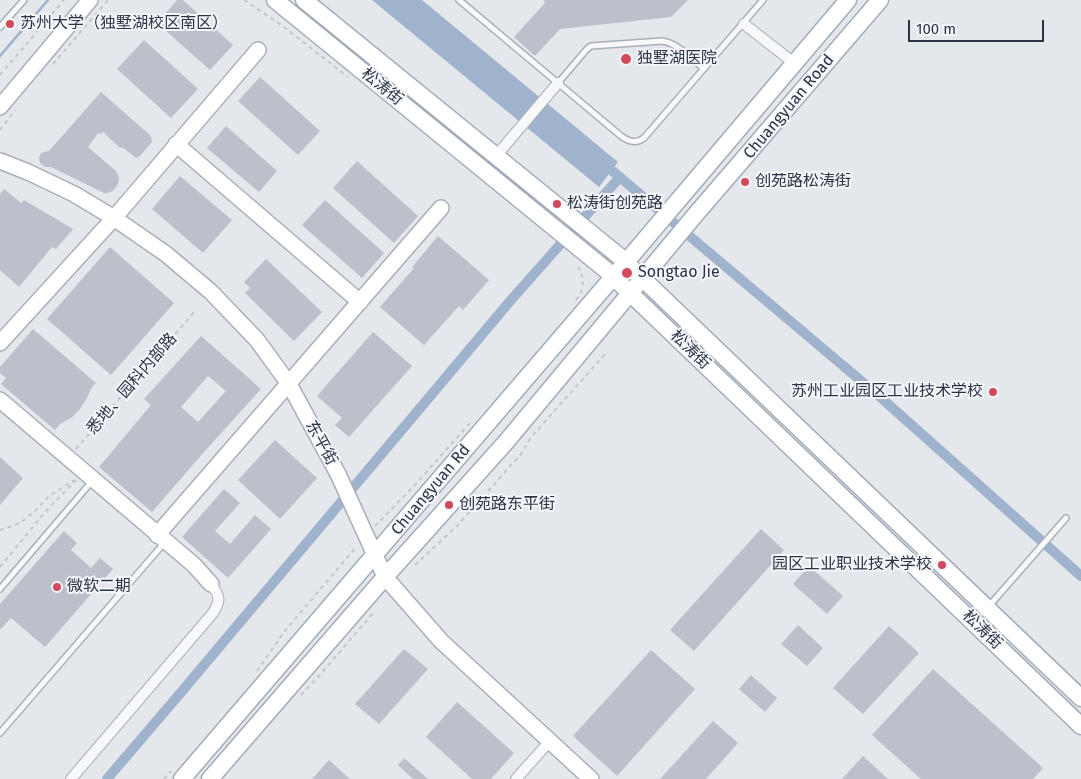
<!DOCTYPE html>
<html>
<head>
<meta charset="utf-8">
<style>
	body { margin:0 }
	#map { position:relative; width:1081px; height:779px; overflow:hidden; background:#e4e7ec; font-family:"Fira Sans",sans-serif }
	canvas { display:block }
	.scale { position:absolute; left:908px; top:20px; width:136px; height:22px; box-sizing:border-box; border:2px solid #2b3445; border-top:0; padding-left:6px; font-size:15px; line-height:18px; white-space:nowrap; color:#2b3445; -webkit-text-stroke:4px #f4f6f9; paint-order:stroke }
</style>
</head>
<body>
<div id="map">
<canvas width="1081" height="779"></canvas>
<div class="scale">100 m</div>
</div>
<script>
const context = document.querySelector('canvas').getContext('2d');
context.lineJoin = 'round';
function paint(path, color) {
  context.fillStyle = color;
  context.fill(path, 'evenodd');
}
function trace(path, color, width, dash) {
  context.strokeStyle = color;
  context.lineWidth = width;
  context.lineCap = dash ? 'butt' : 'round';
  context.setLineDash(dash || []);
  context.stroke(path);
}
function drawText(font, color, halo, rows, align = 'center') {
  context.font = font + ' "Fira Sans","Noto Sans SC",sans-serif';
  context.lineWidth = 4;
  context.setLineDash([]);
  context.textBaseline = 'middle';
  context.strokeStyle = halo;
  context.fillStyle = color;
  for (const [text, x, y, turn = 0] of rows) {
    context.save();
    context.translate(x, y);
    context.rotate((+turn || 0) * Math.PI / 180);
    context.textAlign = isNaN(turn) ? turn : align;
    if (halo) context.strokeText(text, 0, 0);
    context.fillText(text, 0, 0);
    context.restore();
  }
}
paint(new Path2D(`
	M372,0H422L618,162L599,187Z`), '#9fb4cc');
trace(new Path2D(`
	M0,56L48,0`), '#9fb4cc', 2.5);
trace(new Path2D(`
	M603,163L879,396L1081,576
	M107,779L183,690L511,300L620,177`), '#9fb4cc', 10);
paint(new Path2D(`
	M177,0H183L233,45L210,70L157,23Z
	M544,0H688L671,17L560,29L535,56L514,37L545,3Z
	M144,40L198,89L171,118L117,69Z
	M260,77L320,131L298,155L238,101Z
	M101,92L151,136L152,142L140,156L136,158L122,147L120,148L103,132L101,134L98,133L88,147L116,171L119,178L118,184L113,191L107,193H104L51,167H45L40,163L39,158L40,154L44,152L49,151Z
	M226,126L277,171L259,192L207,148Z
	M357,161L418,216L394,243L333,188Z
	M180,176L232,220L203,253L152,209Z
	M4,189L21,203L24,200L73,229L56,249L52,247L19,287L0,270V194Z
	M325,200L384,253L362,278L302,225Z
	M438,236L489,280L463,310L459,306L424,345L380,307L414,268L412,267Z
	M110,247L174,303L111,375L47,319Z
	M266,259L322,312L294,341L245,293L250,288L244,282Z
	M33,329L96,383L92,387L87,398L80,409L71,418L60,424L55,430L1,384L6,378L0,373V367Z
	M373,332L412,366L349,437L335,425L342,418L317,396Z
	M201,336L261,389L204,452L152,512L99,467L151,405L144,399ZM208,376L226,391L198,422L181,407Z
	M275,440L317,478L280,519L238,480Z
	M0,457L23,478L0,505Z
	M224,489L240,503L215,531L230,544L255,515L271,529L228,578L182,537Z
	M761,529L784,550L694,651L670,630Z
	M64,531L77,543L71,550L91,568L100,558L113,569L45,647L11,618L0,630V604Z
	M809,566L843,596L827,614L793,584Z
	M798,625L823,648L807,666L781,644Z
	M889,626L919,653L863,714L833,688Z
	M404,649L428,669L379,724L355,704Z
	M651,650L695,689L617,776L573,736Z
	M933,669L1043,768L1033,779H921L872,735Z
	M751,675L777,698L765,712L739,689Z
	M457,702L514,753L491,779H472L426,737Z
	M713,721L738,743L706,779H660Z
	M863,756L888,779H842Z
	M404,758L428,779H413L398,765Z
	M329,760L350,779H312Z`), '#bbc0ca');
const lane = new Path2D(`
	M459,0L621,136C629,142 636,144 644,138L763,0
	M0,27L24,0
	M558,83L587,49L591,46L662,41C678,43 692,59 704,69
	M0,589L93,480
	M989,606L1066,518
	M0,733L165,542`);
const street = new Path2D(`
	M744,24L794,63
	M496,156L558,83
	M71,779L213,613C221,600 220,596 211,584
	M516,779L549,742`);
const secondary = new Path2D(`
	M0,107L90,0
	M176,144L360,302
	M0,161L28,172L74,194L114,218L166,254L211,292L257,340L289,384L338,474L385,577L441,641L591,779
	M0,343L114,218L258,50
	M0,400L194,565L211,584
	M157,535L441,208`);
const primary = new Path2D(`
	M275,0L606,270L1081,726
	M304,0L619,256L1081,698
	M182,779L626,262L848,0
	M210,779L385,577L506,442L696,214L880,0`);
trace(lane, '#a9aeb7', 8);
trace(street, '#a9aeb7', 12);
trace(secondary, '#a9aeb7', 18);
trace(primary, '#a3abb8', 19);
trace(new Path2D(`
	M244,0L284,27L348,77
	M53,64L108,0
	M0,75L64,0
	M0,130L15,110
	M576,300C586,288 584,275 576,263
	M76,449L196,310
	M375,526L413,487L470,423
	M0,530L15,525L24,520L38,508L49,496L74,480
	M415,565L458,525L521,454L532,436L607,352
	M0,567L46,511L76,480
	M257,671L284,632L357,546
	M301,695L318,677L375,611
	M164,779L171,771`), '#c2c5cb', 2, [4, 4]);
trace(lane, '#f7f8fa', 5);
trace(street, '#f7f8fa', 10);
trace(secondary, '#fff', 15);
trace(primary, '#fff', 16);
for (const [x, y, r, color] of [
	[10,24,5,"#d1495b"],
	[626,59,6,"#d1495b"],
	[745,182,5,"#d1495b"],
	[557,204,5,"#d1495b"],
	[627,273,6,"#d1495b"],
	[993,392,5,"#d1495b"],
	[449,505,5,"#d1495b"],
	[942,565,5,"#d1495b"],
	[57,587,5,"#d1495b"]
]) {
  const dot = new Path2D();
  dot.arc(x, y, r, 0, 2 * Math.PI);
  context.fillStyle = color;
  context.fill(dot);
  trace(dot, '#f4f6f9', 2);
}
drawText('16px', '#2b3445', '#f4f6f9', [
	["苏州大学（独墅湖校区南区）",20,24],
	["独墅湖医院",637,59],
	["创苑路松涛街",755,182],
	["松涛街创苑路",567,204],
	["Songtao Jie",638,273],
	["苏州工业园区工业技术学校",983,392,"right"],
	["创苑路东平街",459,505],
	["园区工业职业技术学校",932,565,"right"],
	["微软二期",67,587]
], 'left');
drawText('16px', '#2b3445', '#f4f6f9', [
	["松涛街",382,87,39],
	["Chuangyuan Road",789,107,-50],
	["松涛街",690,350,44],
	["悉地、园科内部路",132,384,-49],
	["东平街",321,443,61],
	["Chuangyuan Rd",431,490,-50],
	["松涛街",982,630,44]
]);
</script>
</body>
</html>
